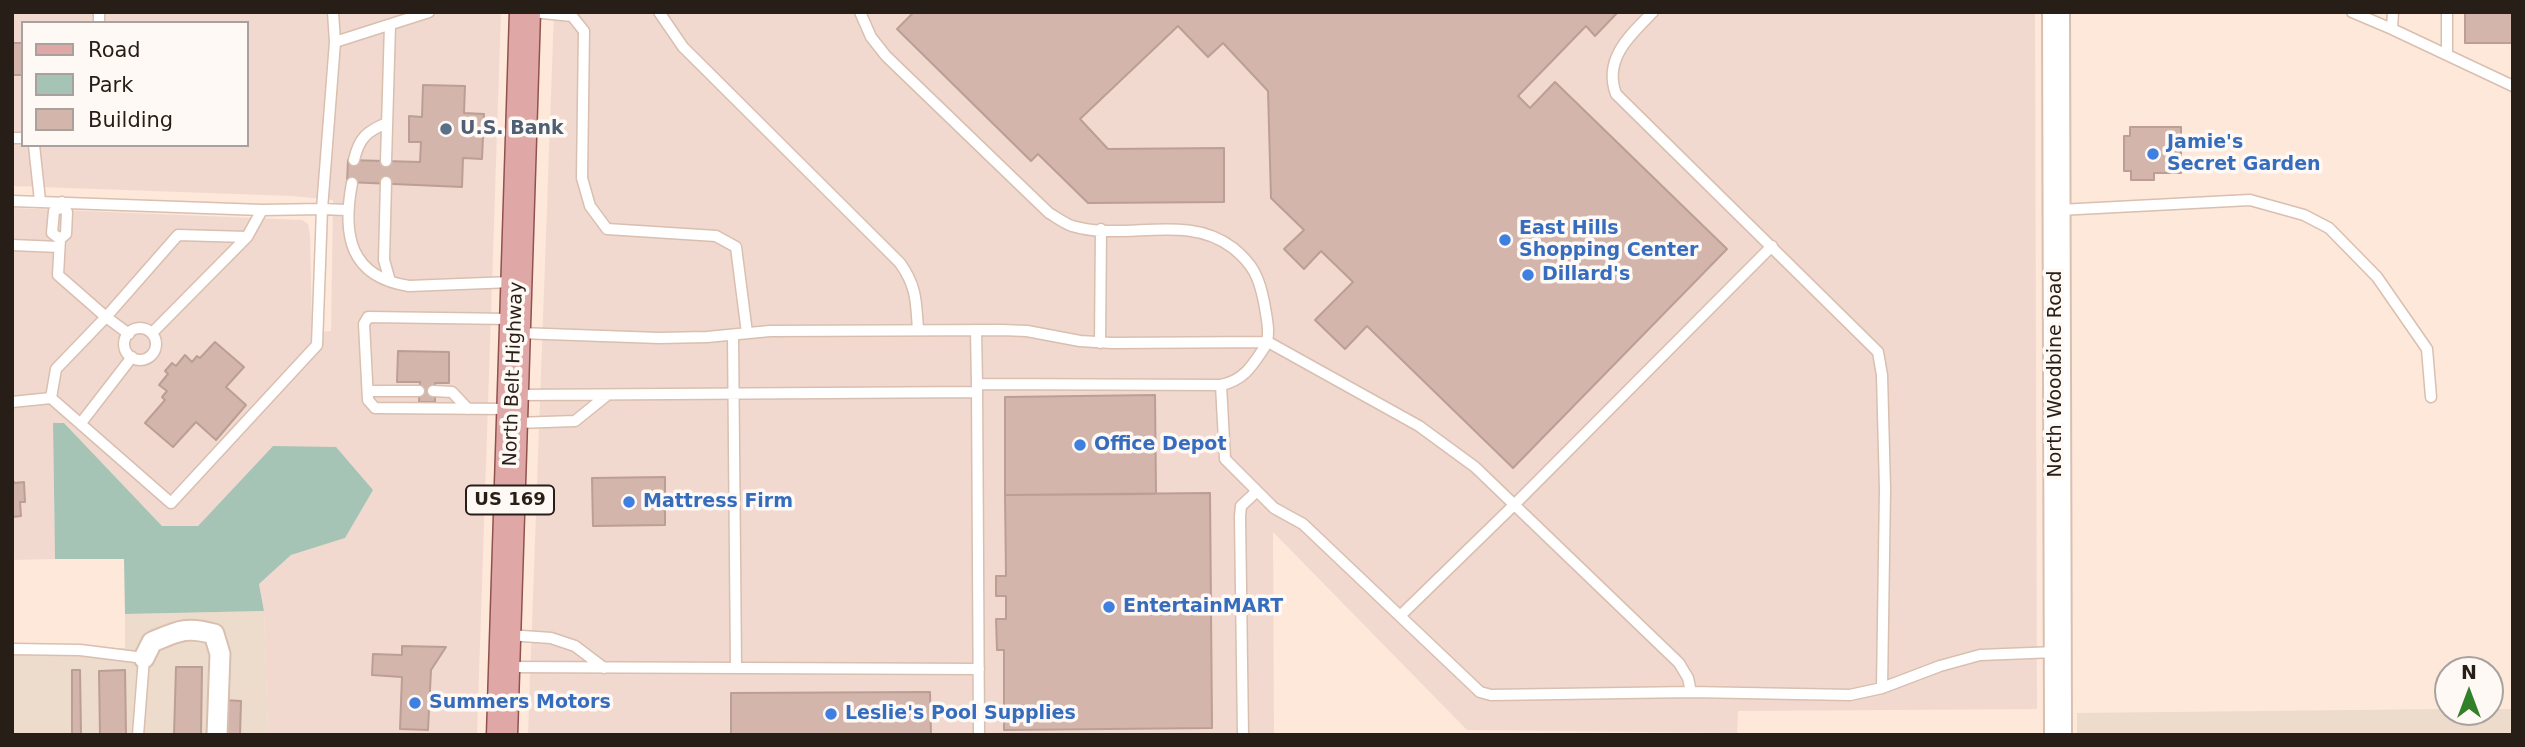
<!DOCTYPE html>
<html>
<head>
<meta charset="utf-8">
<style>
	body { margin:0 }
	#map { position:relative; width:2525px; height:747px; overflow:hidden; background:#fee8da; font-family:"DejaVu Sans",sans-serif }
	canvas { display:block }
	.frame { position:absolute; inset:0; border:14px solid #281e18; pointer-events:none }
	.legend { position:absolute; left:21px; top:21px; width:228px; height:126px; box-sizing:border-box; background:#fef9f5; border:2px solid #a8a19d; margin:0; padding:9px 12px; list-style:none; font-size:21px; color:#281e18 }
	.legend li { display:flex; align-items:center; gap:14px; height:35px }
	.legend b { width:35px; border:2px solid #a8a19d }
	.north { position:absolute; left:2434px; top:656px; width:70px; height:70px; box-sizing:border-box; background:#fef9f5; border:2px solid #a8a19d; border-radius:50%; rotate:0deg; font-size:19px; font-weight:700; line-height:28px; text-align:center; color:#281e18 }
	.north::after { content:''; display:block; margin:auto; width:24px; height:32px; background:#32802a; clip-path:polygon(50% 0,100% 100%,50% 72%,0 100%) }
</style>
</head>
<body>
<div id="map">
<canvas width="2525" height="747"></canvas>
<div class="frame"></div>
<ul class="legend">
<li><b style="height:9px;background:#dfa7a6"></b>Road</li>
<li><b style="height:19px;background:#a5c4b5"></b>Park</li>
<li><b style="height:19px;background:#d3b5ab"></b>Building</li>
</ul>
<div class="north">N</div>
</div>
<script>
const context = document.querySelector('canvas').getContext('2d');
context.lineJoin = 'round';
function paint(path, color) {
  context.fillStyle = color;
  context.fill(path, 'evenodd');
}
function trace(path, color, width, dash) {
  context.strokeStyle = color;
  context.lineWidth = width;
  context.lineCap = dash ? 'butt' : 'round';
  context.setLineDash(dash || []);
  context.stroke(path);
}
function drawText(font, color, halo, rows, align = 'center') {
  context.font = font + ' "DejaVu Sans",sans-serif';
  context.lineWidth = 7;
  context.setLineDash([]);
  context.textBaseline = 'middle';
  context.strokeStyle = halo;
  context.fillStyle = color;
  for (const [text, x, y, turn = 0] of rows) {
    context.save();
    context.translate(x, y);
    context.rotate((+turn || 0) * Math.PI / 180);
    context.textAlign = isNaN(turn) ? turn : align;
    if (halo) context.strokeText(text, 0, 0);
    context.fillText(text, 0, 0);
    context.restore();
  }
}
paint(new Path2D(`
	M12,12H501L477,735H268L264,611L259,584L291,555L345,538L273,446L198,526H162L64,423H53L55,559L12,560V208L302,220L308,224L310,235L312,332L331,331L333,200L293,196L12,186ZM23,23H247V145H23Z
	M554,12H2035L2037,709L1738,711L1737,733L1467,730L1273,532L1274,735H528Z`), '#f1d9d0');
paint(new Path2D(`
	M264,611L268,735H12V651L125,648V614Z
	M2448,709V712H2490V709H2513V735H2077V713Z`), '#eddbcb');
paint(new Path2D(`
	M53,423H64L162,526H198L273,446L336,447L373,490L345,538L291,555L259,584L264,611L125,614L124,559H55Z`), '#a5c4b5');
const building = new Path2D(`
	M914,12H1618L1595,36L1586,26L1518,96L1530,108L1555,82L1727,249L1513,468L1367,326L1345,349L1315,320L1353,282L1321,251L1304,269L1284,249L1304,230L1271,198L1268,91L1223,43L1208,57L1178,26L1080,119L1108,149L1224,148V202L1088,203L1038,154L1031,161L897,29Z
	M2465,12H2513V43H2465Z
	M12,43H23V75H12Z
	M423,85L465,86L464,113L484,114L482,159L463,158L462,187L347,182L348,160L420,162L421,142H409V116L422,117Z
	M2130,127H2181V173H2154V180H2131V171H2124V136H2130Z
	M215,342L244,367L226,387L246,405L216,440L196,422L173,447L145,423L165,400L162,397L167,391L159,385L168,374L165,371L172,363L176,366L185,355L192,362L197,356L200,358Z
	M398,351L449,352V383H435V402H419L420,382H397Z
	M1155,395L1156,494L1005,495V397Z
	M665,477V525L593,526L592,478Z
	M12,480L15,483L24,482L25,502H20L21,516L12,517Z
	M1210,493L1212,728L1004,730V650H997L996,619H1006V596H996V576H1006L1005,495Z
	M402,646L446,647L431,670L428,730L400,729L402,677L372,675L373,654L402,655Z
	M176,667H202L201,735H174Z
	M72,670H80L81,735H72Z
	M125,670L126,735H100L99,671Z
	M930,692L931,735H731V693Z
	M224,700L241,701L240,735H223Z`);
paint(building, '#d3b5ab');
trace(building, '#bb9e95', 2);
const lane = new Path2D(`
	M532,12L572,16L584,31L582,178L590,206L607,229L716,236L736,247L747,333
	M659,12L683,47L900,263C917,287 916,302 918,330
	M860,12L871,37L886,56L1049,213C1056,217 1064,223 1072,226C1125,242 1186,212 1233,248C1253,264 1259,277 1264,302C1266,315 1272,337 1264,348C1252,366 1244,380 1221,385L1225,459L1274,508L1303,524L1480,692L1491,695L1691,692
	M1653,12C1630,35 1603,59 1616,94L1878,352L1882,375L1885,489L1882,688
	M2352,12L2392,29L2513,86
	M2447,12V55
	M99,23V12
	M2392,29L2393,12
	M335,42L429,12
	M12,138H23
	M34,145L40,201
	M354,160C359,138 367,131 387,123
	M386,161L390,25
	M386,182L384,260L390,281
	M352,183C342,236 350,277 409,286L512,282
	M12,201L262,210L322,209L335,42L333,12
	M2059,210L2250,200L2304,215L2329,228L2377,277L2427,349L2431,397
	M60,239L52,233L54,211L62,207
	M12,245L59,247
	M124 344a16 16 0 1 1 32 0a16 16 0 1 1-32 0Z
	M976,330L977,384
	M152,333L247,237L262,210
	M519,333L659,338L707,337L770,331L1002,330L1027,331L1080,341L1112,343L1268,342L1419,426L1475,467L1679,663L1688,678L1691,692L1850,695L1882,688L1940,666L1980,655L2056,652
	M129,334L106,317L178,235L247,237
	M733,335L736,668
	M1100,343L1101,229
	M368,391H419
	M433,391L452,392L468,409
	M517,395L977,392
	M51,398L171,503L317,345L322,209L347,210
	M12,402L51,398L56,369L106,317L58,275L60,239L66,234L67,212L62,207V202
	M510,409L375,408L368,400L364,324L368,317L511,319
	M81,423L132,357
	M516,423L575,421L606,396
	M1400,616L1514,505L1772,246
	M508,635L551,638L575,646L604,668
	M12,649L80,650L144,658L138,735
	M507,667L979,669
	M979,735L977,384L1221,385
	M1243,735L1240,516L1241,506L1257,491`);
const street = new Path2D(`
	M144,658L152,642C178,631 186,626 214,634L220,654L217,735`);
const secondary = new Path2D(`
	M2056,12L2058,735`);
const primary = new Path2D(`
	M502,735L525,12`);
trace(lane, '#d9bfaf', 13);
trace(street, '#d9bfaf', 23);
trace(secondary, '#d9bfaf', 30);
trace(primary, '#91514d', 33);
trace(lane, '#fff', 10);
trace(street, '#fff', 19);
trace(secondary, '#fff', 26);
trace(primary, '#dfa7a6', 30);
for (const [x, y, r, color] of [
	[446,129,7,"#5c6f8a"],
	[2153,154,7,"#3f7fe0"],
	[1505,240,7,"#3f7fe0"],
	[1528,275,7,"#3f7fe0"],
	[1080,445,7,"#3f7fe0"],
	[629,502,7,"#3f7fe0"],
	[1109,607,7,"#3f7fe0"],
	[415,703,7,"#3f7fe0"],
	[831,714,7,"#3f7fe0"]
]) {
  const dot = new Path2D();
  dot.arc(x, y, r, 0, 2 * Math.PI);
  context.fillStyle = color;
  context.fill(dot);
  trace(dot, '#fef9f5', 2.5);
}
for (const [x, y, w] of [
	[510,500,88]
]) {
  const box = new Path2D();
  box.roundRect(x - w / 2, y - 14.5, w, 29, 5);
  context.fillStyle = '#fef9f5';
  context.fill(box);
  trace(box, '#281e18', 2);
}
drawText('bold 18px', '#281e18', null, [
	["US 169",510,500]
]);
drawText('bold 19px', '#4e5e75', '#fef9f5', [
	["U.S. Bank",460,129]
], 'left');
drawText('bold 19px', '#366cbe', '#fef9f5', [
	["Jamie's",2167,143],
	["Secret Garden",2167,165],
	["East Hills",1519,229],
	["Shopping Center",1519,251],
	["Dillard's",1542,275],
	["Office Depot",1094,445],
	["Mattress Firm",643,502],
	["EntertainMART",1123,607],
	["Summers Motors",429,703],
	["Leslie's Pool Supplies",845,714]
], 'left');
drawText('19px', '#281e18', '#fef9f5', [
	["North Belt Highway",514,374,-88],
	["North Woodbine Road",2056,374,-90]
]);
</script>
</body>
</html>
